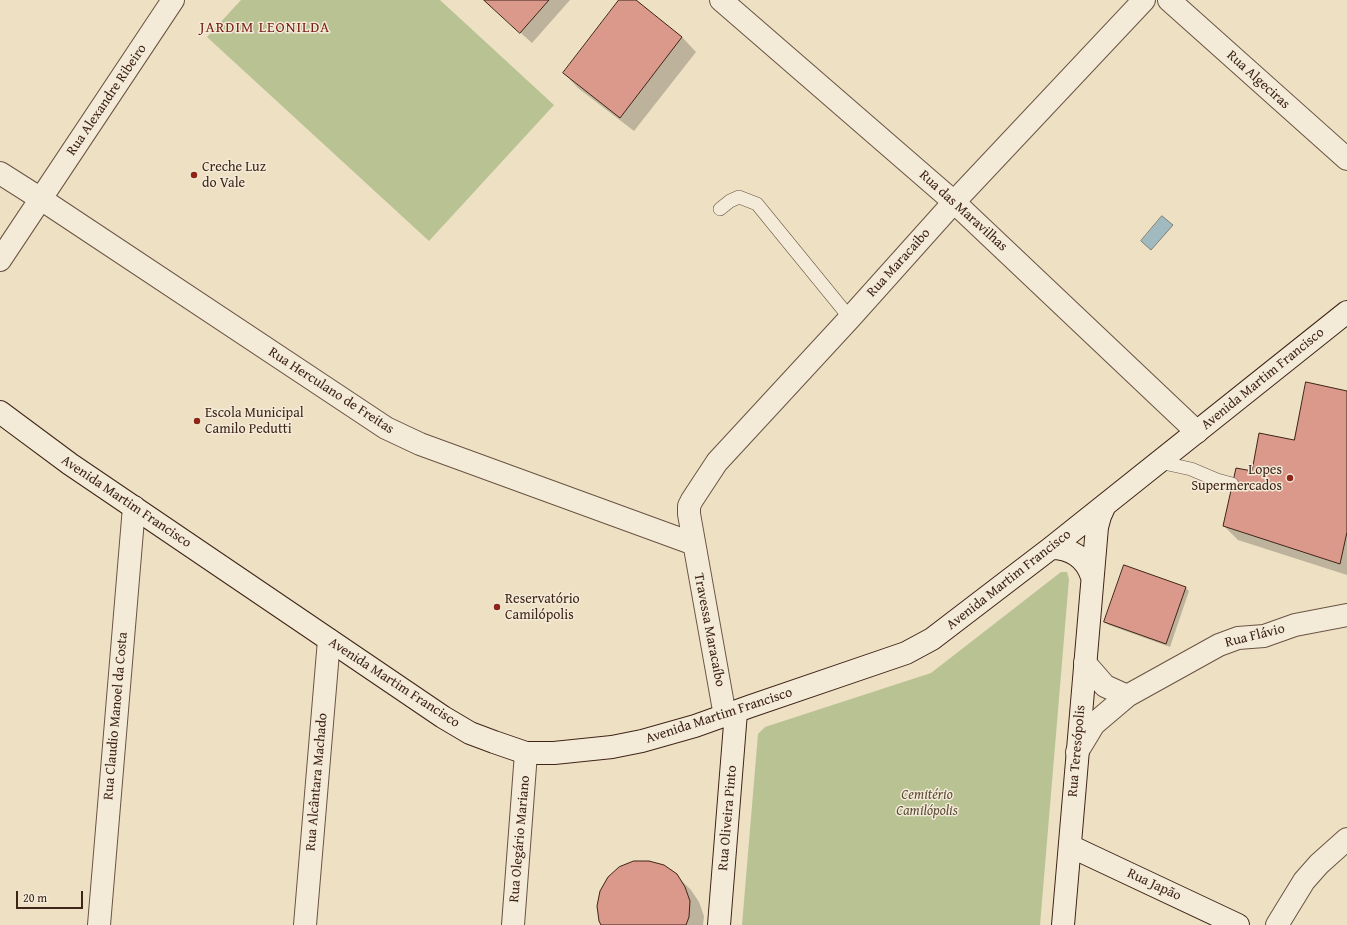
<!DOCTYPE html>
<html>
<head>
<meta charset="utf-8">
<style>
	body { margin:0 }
	#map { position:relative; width:1347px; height:925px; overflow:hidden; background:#ede0c3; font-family:"Gentium Book Plus",serif }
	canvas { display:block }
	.scale { position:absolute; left:16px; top:891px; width:67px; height:18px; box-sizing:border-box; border:2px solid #3f2418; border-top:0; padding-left:5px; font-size:12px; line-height:14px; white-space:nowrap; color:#3f2418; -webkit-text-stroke:3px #f3ebd8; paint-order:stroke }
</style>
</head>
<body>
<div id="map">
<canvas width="1347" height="925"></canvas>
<div class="scale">20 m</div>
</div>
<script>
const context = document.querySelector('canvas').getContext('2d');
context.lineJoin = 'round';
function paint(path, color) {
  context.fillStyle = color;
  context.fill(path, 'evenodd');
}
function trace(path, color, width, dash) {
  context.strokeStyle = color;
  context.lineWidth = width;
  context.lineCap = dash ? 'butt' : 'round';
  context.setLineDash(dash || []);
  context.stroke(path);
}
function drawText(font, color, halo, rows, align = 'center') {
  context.font = font + ' "Gentium Book Plus",serif';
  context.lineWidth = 3;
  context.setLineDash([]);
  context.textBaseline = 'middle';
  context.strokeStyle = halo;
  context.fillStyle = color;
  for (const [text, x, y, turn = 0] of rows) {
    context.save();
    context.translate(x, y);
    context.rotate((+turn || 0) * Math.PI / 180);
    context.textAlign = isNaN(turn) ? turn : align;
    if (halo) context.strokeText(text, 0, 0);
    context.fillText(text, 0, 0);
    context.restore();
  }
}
paint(new Path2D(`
	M241,0H440L554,105L429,241L207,37Z
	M1061,572H1067L1069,579L1040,925H742L758,734L765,727L931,673Z`), '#b9c293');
const water = new Path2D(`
	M1162,216L1173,225L1151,250L1141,241Z`);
paint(water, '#a0babf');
trace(water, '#797e7c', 1);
paint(new Path2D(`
	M484,0H570L532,43Z
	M621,0H634L682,37L696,52L634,131L578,88L564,73Z
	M1347,392V575L1238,540L1224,526L1253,472L1294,441Z
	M1124,566L1186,588L1189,591L1170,647L1109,625L1105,622Z
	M676,875L691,890L699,902L704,916L703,925H602Z`), '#0003');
const building = new Path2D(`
	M484,0H549L520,33Z
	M619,0H636L682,37L620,118L563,73Z
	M1306,382L1347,391V532L1340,564L1223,526L1236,468L1252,471L1259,433L1294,440Z
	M1124,565L1186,587L1166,644L1104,622Z
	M634,861H649L664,865L677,874L685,887L690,901L689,917L686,925H601L599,921L597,906L600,891L608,877L619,867Z`);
paint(building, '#da998a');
trace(building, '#3f2418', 1);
const lane = new Path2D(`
	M720,209L730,201L739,197L757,204L850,318
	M1159,462L1191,469L1217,480L1232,484`);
const street = new Path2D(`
	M721,0L954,202L1197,432
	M1169,0L1347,159
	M0,173L41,199L386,428L420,444L694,544
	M0,260L173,0
	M1085,663L1105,686L1127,696
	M725,716L689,514V506L692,500L717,462L850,318L954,202L1144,0
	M1077,752L1094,724L1127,696L1219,645L1238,638L1264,636L1295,625L1347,615
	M99,925L134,507
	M305,925L329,640
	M513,925L526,753
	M1277,925L1304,881L1319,864L1347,839`);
const secondary = new Path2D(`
	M0,412L70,464L443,717L470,733L494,742L526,753H554L612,747L642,741L695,726L751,706L906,653L932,639L1051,548L1347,312
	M1051,548C1071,548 1086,558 1092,577
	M1070,846L1238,925
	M719,925L736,712
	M1063,925L1097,527L1100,516L1105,505`);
trace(lane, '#6a5343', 14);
trace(street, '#6a5343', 24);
trace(secondary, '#3f2418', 24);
trace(lane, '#f3ebd8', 13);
trace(street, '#f3ebd8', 22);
trace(secondary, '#f3ebd8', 22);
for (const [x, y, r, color] of [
	[194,175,4,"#8f2418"],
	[197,421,4,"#8f2418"],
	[1290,478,4,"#8f2418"],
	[497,607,4,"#8f2418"]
]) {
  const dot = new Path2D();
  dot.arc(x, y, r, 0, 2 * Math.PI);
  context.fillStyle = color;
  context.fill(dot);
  trace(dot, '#f3ebd8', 1.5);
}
drawText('14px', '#3f2418', '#f3ebd8', [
	["Rua Algeciras",1258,80,42],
	["Rua Alexandre Ribeiro",107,100,-56],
	["Rua das Maravilhas",963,211,42],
	["Rua Maracaibo",899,263,-48],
	["Avenida Martim Francisco",1263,379,-39],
	["Rua Herculano de Freitas",331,391,33],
	["Avenida Martim Francisco",126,502,34],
	["Avenida Martim Francisco",1009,580,-38],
	["Travessa Maracaíbo",709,630,79],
	["Rua Flávio",1255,636,-14],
	["Avenida Martim Francisco",394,683,33],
	["Rua Claudio Manoel da Costa",116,716,-85],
	["Avenida Martim Francisco",719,716,-18],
	["Rua Teresópolis",1077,751,-85],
	["Rua Alcântara Machado",317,782,-85],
	["Rua Oliveira Pinto",728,818,-85],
	["Rua Olegário Mariano",520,839,-85],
	["Rua Japão",1154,885,25]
]);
drawText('14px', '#3f2418', '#f3ebd8', [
	["Creche Luz",202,167],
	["do Vale",202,183],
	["Escola Municipal",205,413],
	["Camilo Pedutti",205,429],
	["Lopes",1282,470,"right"],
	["Supermercados",1282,486,"right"],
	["Reservatório",505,599],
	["Camilópolis",505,615]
], 'left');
drawText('italic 14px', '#5e4c37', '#f3ebd8', [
	["Cemitério",927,795],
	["Camilópolis",927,811]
]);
context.letterSpacing = '1px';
drawText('15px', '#7a1f14', '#f3ebd8', [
	["JARDIM LEONILDA",265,28]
]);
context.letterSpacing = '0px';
</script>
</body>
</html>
